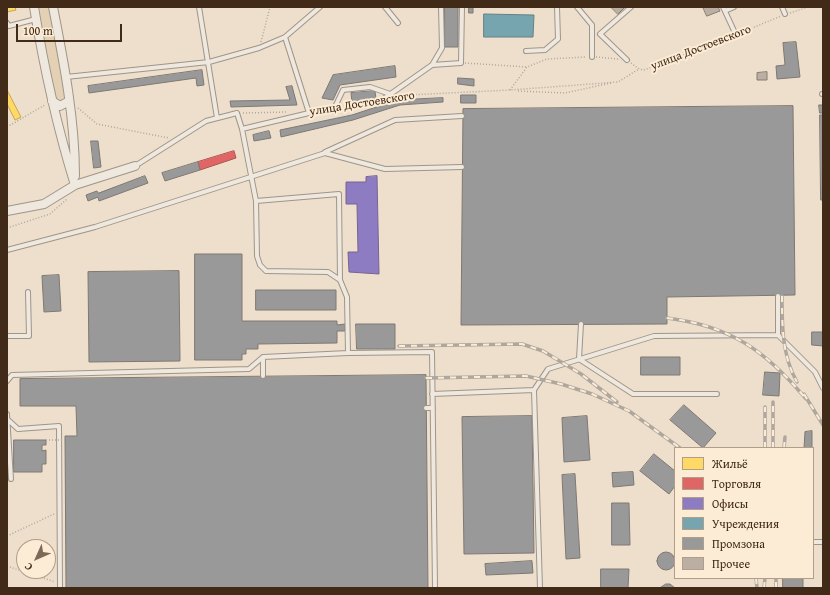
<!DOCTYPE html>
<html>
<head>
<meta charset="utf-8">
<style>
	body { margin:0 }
	#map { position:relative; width:830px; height:595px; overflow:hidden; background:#eddfcc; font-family:"Gentium Book Plus",serif }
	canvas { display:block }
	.frame { position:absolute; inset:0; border:8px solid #412a18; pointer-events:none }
	.legend { position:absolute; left:674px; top:447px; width:140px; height:132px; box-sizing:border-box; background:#fcecd5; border:1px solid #b19e89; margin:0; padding:5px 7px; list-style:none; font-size:12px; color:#412a18 }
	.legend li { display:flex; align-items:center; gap:8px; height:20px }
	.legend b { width:20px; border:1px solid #b19e89 }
	.north { position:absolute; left:16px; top:539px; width:40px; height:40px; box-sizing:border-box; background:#fcecd5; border:1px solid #b19e89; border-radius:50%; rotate:225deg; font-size:11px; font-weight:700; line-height:16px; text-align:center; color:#412a18 }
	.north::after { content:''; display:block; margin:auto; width:14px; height:18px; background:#7d6957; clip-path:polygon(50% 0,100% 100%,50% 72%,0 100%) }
	.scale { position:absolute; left:16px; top:24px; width:106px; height:18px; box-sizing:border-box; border:2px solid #412a18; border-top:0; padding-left:5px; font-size:12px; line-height:14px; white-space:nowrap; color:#412a18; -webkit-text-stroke:3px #fcecd5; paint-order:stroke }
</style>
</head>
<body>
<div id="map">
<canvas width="830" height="595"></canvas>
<div class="frame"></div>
<ul class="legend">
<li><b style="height:11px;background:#ffd966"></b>Жильё</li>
<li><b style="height:11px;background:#e06666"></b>Торговля</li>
<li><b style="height:11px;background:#8e7cc3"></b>Офисы</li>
<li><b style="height:11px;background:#76a5af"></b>Учреждения</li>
<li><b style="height:11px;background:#999"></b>Промзона</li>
<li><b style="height:11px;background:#baafa2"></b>Прочее</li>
</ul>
<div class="north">С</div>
<div class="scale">100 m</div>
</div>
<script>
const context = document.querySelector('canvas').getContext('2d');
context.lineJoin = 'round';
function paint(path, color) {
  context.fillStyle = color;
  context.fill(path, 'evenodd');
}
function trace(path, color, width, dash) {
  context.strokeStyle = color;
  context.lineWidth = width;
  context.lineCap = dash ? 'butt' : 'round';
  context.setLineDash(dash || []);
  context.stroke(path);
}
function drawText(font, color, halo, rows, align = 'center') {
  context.font = font + ' "Gentium Book Plus",serif';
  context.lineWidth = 4;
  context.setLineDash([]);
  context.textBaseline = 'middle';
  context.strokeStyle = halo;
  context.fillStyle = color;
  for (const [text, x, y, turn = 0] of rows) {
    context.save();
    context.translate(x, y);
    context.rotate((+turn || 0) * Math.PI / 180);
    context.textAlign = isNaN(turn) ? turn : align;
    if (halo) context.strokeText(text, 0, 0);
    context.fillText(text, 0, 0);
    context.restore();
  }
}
paint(new Path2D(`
	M39,7H50L65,98L62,101H57L54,97Z`), '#e3d0b5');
const homes = new Path2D(`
	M7,7H15L16,10L7,12Z
	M7,90L21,117L15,120L7,104Z`);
paint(homes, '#ffd966');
trace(homes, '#c6a44f', 1);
const shops = new Path2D(`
	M234,151L236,158L200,170L198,162Z`);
paint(shops, '#e06666');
trace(shops, '#b0544f', 1);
const offices = new Path2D(`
	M377,176L379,274L349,272L348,252H358L357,204H346V182H366V177Z`);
paint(offices, '#8e7cc3');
trace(offices, '#776390', 1);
const public = new Path2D(`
	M484,14L534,15L533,37H484Z`);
paint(public, '#76a5af');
trace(public, '#668082', 1);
const industry = new Path2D(`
	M445,7H458V47H445Z
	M469,7H473V13H469Z
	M796,42L800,77L777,79L776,66L785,65L783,43Z
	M395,66L396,77L340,85L333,100L322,98L333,75Z
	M202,70L204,85L197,86L196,78L89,93L88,86Z
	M458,78L474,79V86L458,84Z
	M292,86L297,105L231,107L230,101L290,100L286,87Z
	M375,91L376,99L352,102L351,93Z
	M461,95H476V103H461Z
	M443,98V102L400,105L353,120L281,137L280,130L352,115L398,100Z
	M819,105H823V113H820Z
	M793,106L795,295L667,297V324L461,325L463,109Z
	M820,115H823V200H821Z
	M269,131L271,138L254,141L253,135Z
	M91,141H98L101,167L94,168Z
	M198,162L200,170L165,181L162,173Z
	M145,176L148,183L99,201L98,197L88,201L86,195L97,191L98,193Z
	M195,254H242V321H337V325L345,324V331H337V343L258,344V349H246V354H242V360H195Z
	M179,271L180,361L89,362L88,272Z
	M59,275L61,311L44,312L42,276Z
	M256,290H336V310H256Z
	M356,324H395V349H357Z
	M812,332H823V346L812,345Z
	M641,357H680V375H641Z
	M765,372L780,373L779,396L763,395Z
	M426,375L428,588H66L65,436H77L76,406H20V379Z
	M684,405L716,433L703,448L670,420Z
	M532,416L534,553L464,554L462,417Z
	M587,416L590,460L564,462L562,418Z
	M812,431V448H804L805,432Z
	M14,440H46V445H42V451L46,450V464H42V472H14Z
	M654,454L675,471V486L669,494L640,471Z
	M633,472L634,485L613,487L612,473Z
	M575,474L580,558L566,559L562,475Z
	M612,503H629L630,545H612Z
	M657 561a9 9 0 1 1 18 0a9 9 0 1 1-18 0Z
	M532,561L533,573L486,575L485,564Z
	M601,569H629L628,588H601Z
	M783,578H803V588H783Z
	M666,584H670L675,588H660Z`);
paint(industry, '#999');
trace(industry, '#7f7872', 1);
const building = new Path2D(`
	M611,7H623L624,8L618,14Z
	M703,7H718L720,11L707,16Z
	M767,72V80H757V73Z`);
paint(building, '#baafa2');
trace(building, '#877d70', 1);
const service = new Path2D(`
	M199,7L217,118
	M385,7L398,23
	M577,7L592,25V57
	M723,7L736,35
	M782,7L785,14
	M725,11L734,7
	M7,23L9,26L36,19
	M526,51L545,50L558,39L557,7
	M627,60L600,34L631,7
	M432,65L461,63L462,7
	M66,77L209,62L259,48L285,37L320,7
	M822,94H823
	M382,100L432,65L442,48L441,7
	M333,111L343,90L370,87L390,94
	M242,129L256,201L257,256L260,265L266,271L328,272L340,280L347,297L348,353
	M325,152L395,120L462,116
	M135,166L206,121L237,113L242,129L309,113L285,37
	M256,201L339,194L340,280
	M7,250L95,227L325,153L385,169L462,167
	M581,324L579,359L633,394H717
	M778,335V296
	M7,336H29L28,292
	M263,357V376
	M7,381L12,375L249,369L263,357L348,353L432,352L435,588
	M534,390L540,588
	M432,394L534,390L548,369L654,336L778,335L815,372L823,388
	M426,408H433
	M7,414L11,479
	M7,419L18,429L59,426L60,588
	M813,542H823`);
const minor = new Path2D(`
	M34,7C44,68 57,127 75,185
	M53,7C64,63 75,119 75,176
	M52,101L60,106L69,101
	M7,211L44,204L75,185L135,166`);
trace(service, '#9f9588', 6);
trace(minor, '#9f9588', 10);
trace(new Path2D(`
	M790,13L808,7
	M740,33L781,16
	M261,42L270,7
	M596,57L618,59
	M465,63L527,67
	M631,63L639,69L644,70L731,37
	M510,90L527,67L547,59L586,57
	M518,91L565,93L611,83
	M395,98L408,95L510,90L618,82L639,69
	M78,108L97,124L169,138
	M340,109L378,101
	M315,112L329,111
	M243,113L287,112
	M7,127L45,105
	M7,228L50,214L67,199
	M7,536L54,514
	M7,566L55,582`), '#afa79e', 1.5, [1, 2]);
trace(service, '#efe8df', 4);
trace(minor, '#efe8df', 8);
const rail = new Path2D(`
	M782,296C782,325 782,356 797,382
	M667,318C731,326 766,351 806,399
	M399,346L522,344L543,351L581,374L617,402
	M426,378L526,376L561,384L592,394L629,411L680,448
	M804,394L823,425
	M765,448V407
	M773,448V402
	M784,448L785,437
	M756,578L757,588
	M764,588L765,578
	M776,588V578`);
trace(rail, '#afa79e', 3.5);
trace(rail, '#fcecd5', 2, [6]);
trace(new Path2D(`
	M46,440H65`), '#afa79e', 1.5, [1, 2]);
drawText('12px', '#412a18', '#fcecd5', [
	["улица Достоевского",701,48,-21],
	["улица Достоевского",362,104,-9]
]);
</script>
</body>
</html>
